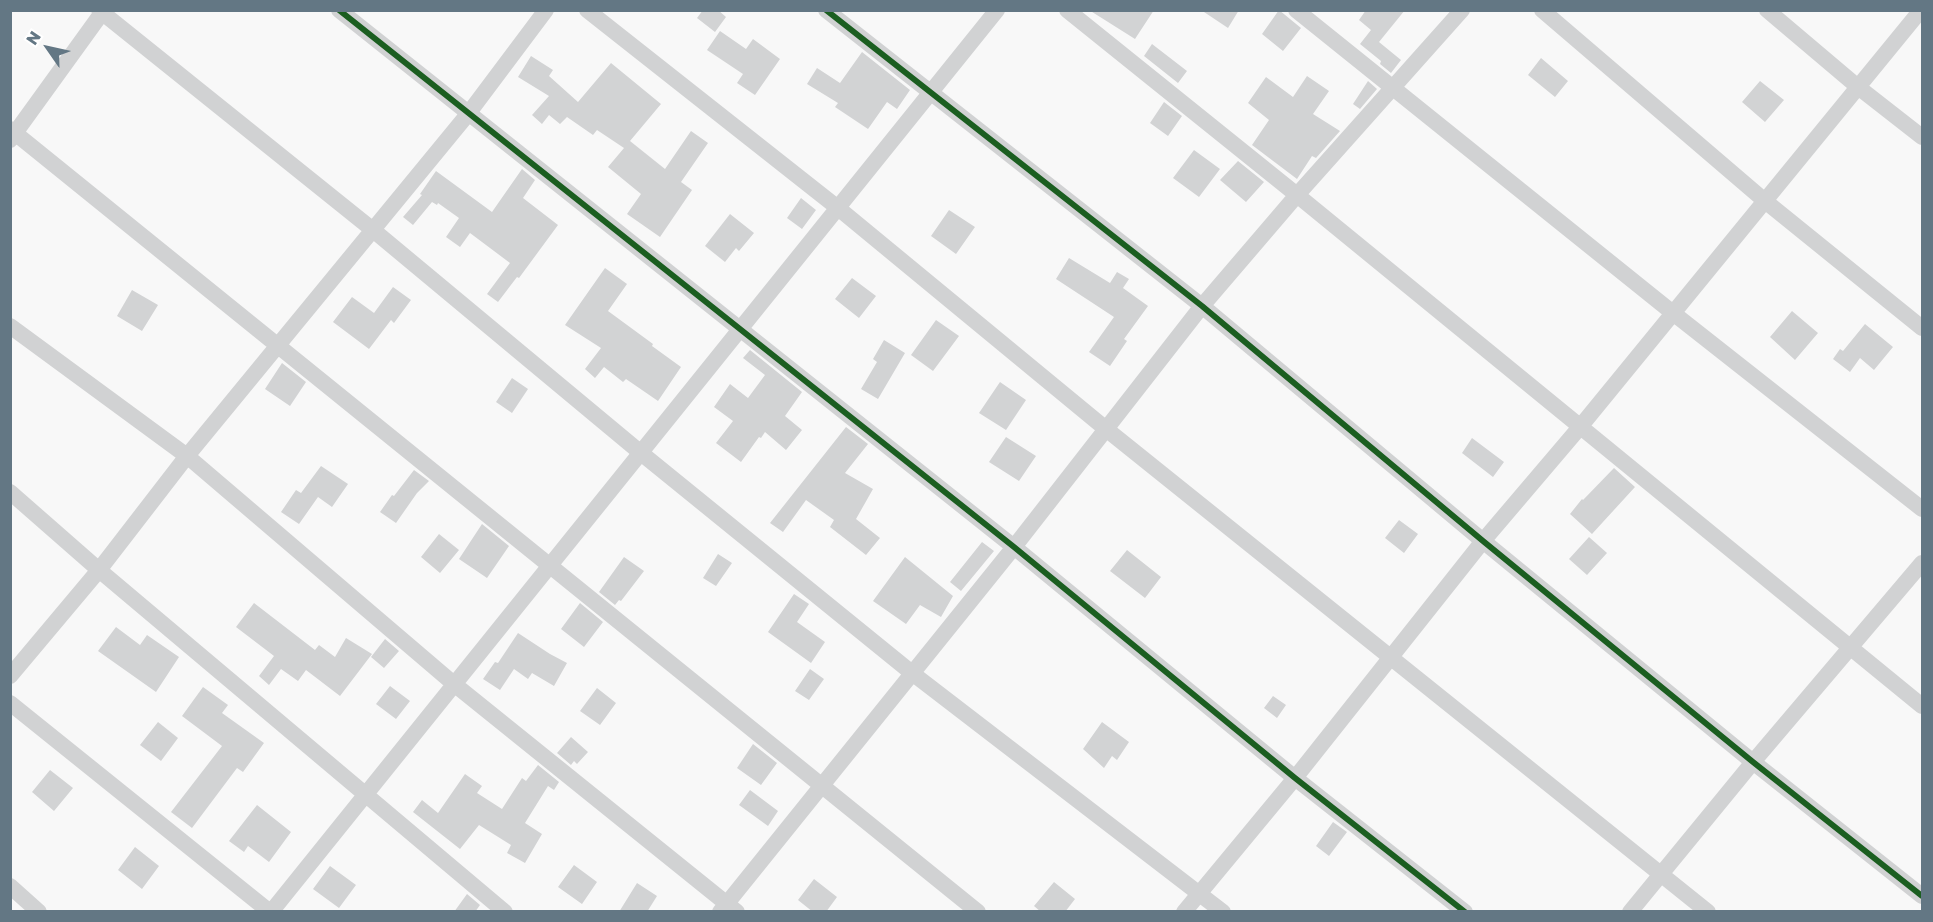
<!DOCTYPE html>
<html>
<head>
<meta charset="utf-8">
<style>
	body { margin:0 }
	#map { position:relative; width:1933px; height:922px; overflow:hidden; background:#f8f8f8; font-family:"Golos Text",sans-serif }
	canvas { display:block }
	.frame { position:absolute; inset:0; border:12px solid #637784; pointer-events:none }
	.north { position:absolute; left:18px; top:18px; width:60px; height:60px; -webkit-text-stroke:4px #fff; paint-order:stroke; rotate:304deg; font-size:16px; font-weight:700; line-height:24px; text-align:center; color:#637784 }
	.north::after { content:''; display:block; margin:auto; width:21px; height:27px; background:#637784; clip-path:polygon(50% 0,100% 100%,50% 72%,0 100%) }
</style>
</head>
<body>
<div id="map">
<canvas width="1933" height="922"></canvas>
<div class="frame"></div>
<div class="north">N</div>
</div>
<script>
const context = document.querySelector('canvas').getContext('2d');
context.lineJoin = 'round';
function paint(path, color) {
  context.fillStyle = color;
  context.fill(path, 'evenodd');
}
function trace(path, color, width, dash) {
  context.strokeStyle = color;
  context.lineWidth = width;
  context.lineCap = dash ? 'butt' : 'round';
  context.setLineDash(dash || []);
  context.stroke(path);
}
paint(new Path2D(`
	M703,10H718L726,17L715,32L697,18Z
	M1089,10H1154L1135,39Z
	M1201,10H1239L1228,28Z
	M1279,10L1301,28L1283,51L1262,34Z
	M1366,10H1405L1379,42L1401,60L1391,73L1380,64L1381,61L1360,44L1371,30L1359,20Z
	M720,31L746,49L753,39L780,59L755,95L737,83L743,74L707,50Z
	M1152,44L1187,71L1178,83L1144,56Z
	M862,52L910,90L897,109L887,102L868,129L835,107L838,103L807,84L817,68L840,83Z
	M531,56L553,70L549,76L578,102L611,63L661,104L630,141L665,169L691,131L708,143L681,182L692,190L660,237L627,214L641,194L608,167L624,148L597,130L593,135L567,117L560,124L549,115L542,124L532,115L549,96L518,77Z
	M1541,58L1568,81L1555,97L1528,75Z
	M1307,76L1329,91L1313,114L1340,131L1316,158L1312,156L1297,179L1252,145L1269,120L1248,103L1266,77L1293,97Z
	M1368,81L1377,89L1360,109L1353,104Z
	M1760,81L1784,100L1765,122L1742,102Z
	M1164,102L1182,116L1168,136L1150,123Z
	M1194,150L1220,169L1199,197L1173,178Z
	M1238,161L1264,182L1246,202L1220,180Z
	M522,169L535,180L523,198L558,225L519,278L517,277L498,302L487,294L510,263L470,233L460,247L446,237L459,218L438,203L437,205L432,202L413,225L403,217L422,195L420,194L436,171L492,212Z
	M801,198L816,210L802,229L787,218Z
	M949,210L975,227L956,254L931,236Z
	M730,214L754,233L739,251L736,248L725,262L705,246Z
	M1069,258L1110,283L1117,272L1129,279L1123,288L1148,306L1124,339L1127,341L1110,366L1089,352L1114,317L1056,279Z
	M605,268L627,284L608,311L653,344L652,346L681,367L658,401L626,379L623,382L604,367L595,378L585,369L601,348L565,325Z
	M852,278L876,296L859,318L835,299Z
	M393,287L411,300L394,323L391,320L369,349L333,322L352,297L374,313Z
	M132,290L158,305L142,331L117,316Z
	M1792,311L1818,333L1795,360L1770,337Z
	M936,320L959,336L933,371L911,355Z
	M1865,324L1893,347L1874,370L1860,358L1850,372L1833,359L1840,349L1843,351Z
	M884,340L905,353L878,399L861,389L877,362L873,359Z
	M750,350L802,392L785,416L802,430L786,450L765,432L761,438L759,437L741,462L716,443L733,421L714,407L730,384L748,398L765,375L743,358Z
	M282,363L306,382L290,406L265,389Z
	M512,378L528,389L512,413L496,402Z
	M1000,382L1026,400L1006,430L979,413Z
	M846,427L868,444L845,473L873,489L856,519L880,538L866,555L830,527L834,520L806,500L783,532L770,523Z
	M1006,437L1036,456L1019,481L989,462Z
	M1472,438L1504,462L1493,477L1462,453Z
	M321,466L348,484L332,507L318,497L299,524L281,512L296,490L301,493Z
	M1614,468L1635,487L1592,534L1570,514L1582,499L1583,500Z
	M414,470L429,481L417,493L396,523L380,512L392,495L394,496Z
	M1399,520L1418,534L1404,553L1385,538Z
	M482,524L509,546L487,578L459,559Z
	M439,534L459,550L440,573L421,557Z
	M1589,537L1607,553L1587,575L1569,559Z
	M982,542L994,551L961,591L950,582Z
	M1127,550L1161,577L1145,598L1110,571Z
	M718,554L732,563L716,586L703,578Z
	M624,557L644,571L621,601L619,600L615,605L599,592Z
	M905,557L953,596L941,617L920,605L906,624L873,601Z
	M794,594L809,604L797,622L825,642L811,663L768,632Z
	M254,603L315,650L319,645L335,657L346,638L372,654L340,696L306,670L298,681L281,669L269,685L259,676L274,656L236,627Z
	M580,603L603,622L584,647L561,629Z
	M116,627L140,645L147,635L179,657L156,692L98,651Z
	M518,633L550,654L567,663L554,686L532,673L528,679L514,669L500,690L483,679L495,662L498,663Z
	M385,639L399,651L384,668L371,657Z
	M810,669L824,679L809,700L795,691Z
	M390,686L410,701L396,719L376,704Z
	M203,687L228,705L222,713L264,743L243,772L237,768L192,828L171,812L222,746L182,716Z
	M597,688L616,703L600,725L580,711Z
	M1273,696L1286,705L1277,718L1264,708Z
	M158,722L178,738L161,761L140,745Z
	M1102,722L1129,742L1117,760L1112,756L1104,768L1083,749Z
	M571,737L588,752L577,764L574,761L571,765L557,753Z
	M753,744L777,763L761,785L737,768Z
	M538,765L559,782L554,790L548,786L525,823L542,834L525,863L507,853L511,845L479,825L460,849L413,812L422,800L438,813L465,774L482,786L477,793L502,809L522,778L526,781Z
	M50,770L73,788L54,811L32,792Z
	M750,790L778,811L768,826L739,805Z
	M257,805L291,832L269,862L248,846L244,852L229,841Z
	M1333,822L1347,832L1329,856L1316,846Z
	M135,847L159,866L142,889L118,870Z
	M574,865L597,882L582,904L558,887Z
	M330,866L356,885L339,908L313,889Z
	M814,879L837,897L826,912H813L798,900Z
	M1054,882L1075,899L1065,912H1041L1034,906Z
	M637,883L657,896L647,912H619Z
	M467,894L480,905L475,912H454Z`), '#d2d3d4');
trace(new Path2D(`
	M99,10L373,230L641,453L912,673L1223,912
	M339,10L1014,547L1295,778L1465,912
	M587,10L838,208L1106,429L1708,912
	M826,10L1202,306L1483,541L1753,762L1922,896
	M1067,10L1297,195L1922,706
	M1296,10L1673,313L1922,509
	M1542,10L1765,201L1922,328
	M1767,10L1858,87L1922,137
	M10,129L978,912
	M10,140L104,10
	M10,326L187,456L454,684L737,912
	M10,492L99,570L505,912
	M10,676L99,570L187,456L468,114L546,10
	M10,703L270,912
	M10,886L39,912
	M271,912L997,10
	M720,912L1014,547L1202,306L1297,195L1462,10
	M1184,912L1295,778L1483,541L1580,427L1921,10
	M1630,912L1753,762L1922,563`), '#d1d2d3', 16);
trace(new Path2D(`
	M339,10L1014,547L1295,778L1465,912
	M826,10L1202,306L1483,541L1753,762L1922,896`), '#1b5e20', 6);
</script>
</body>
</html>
